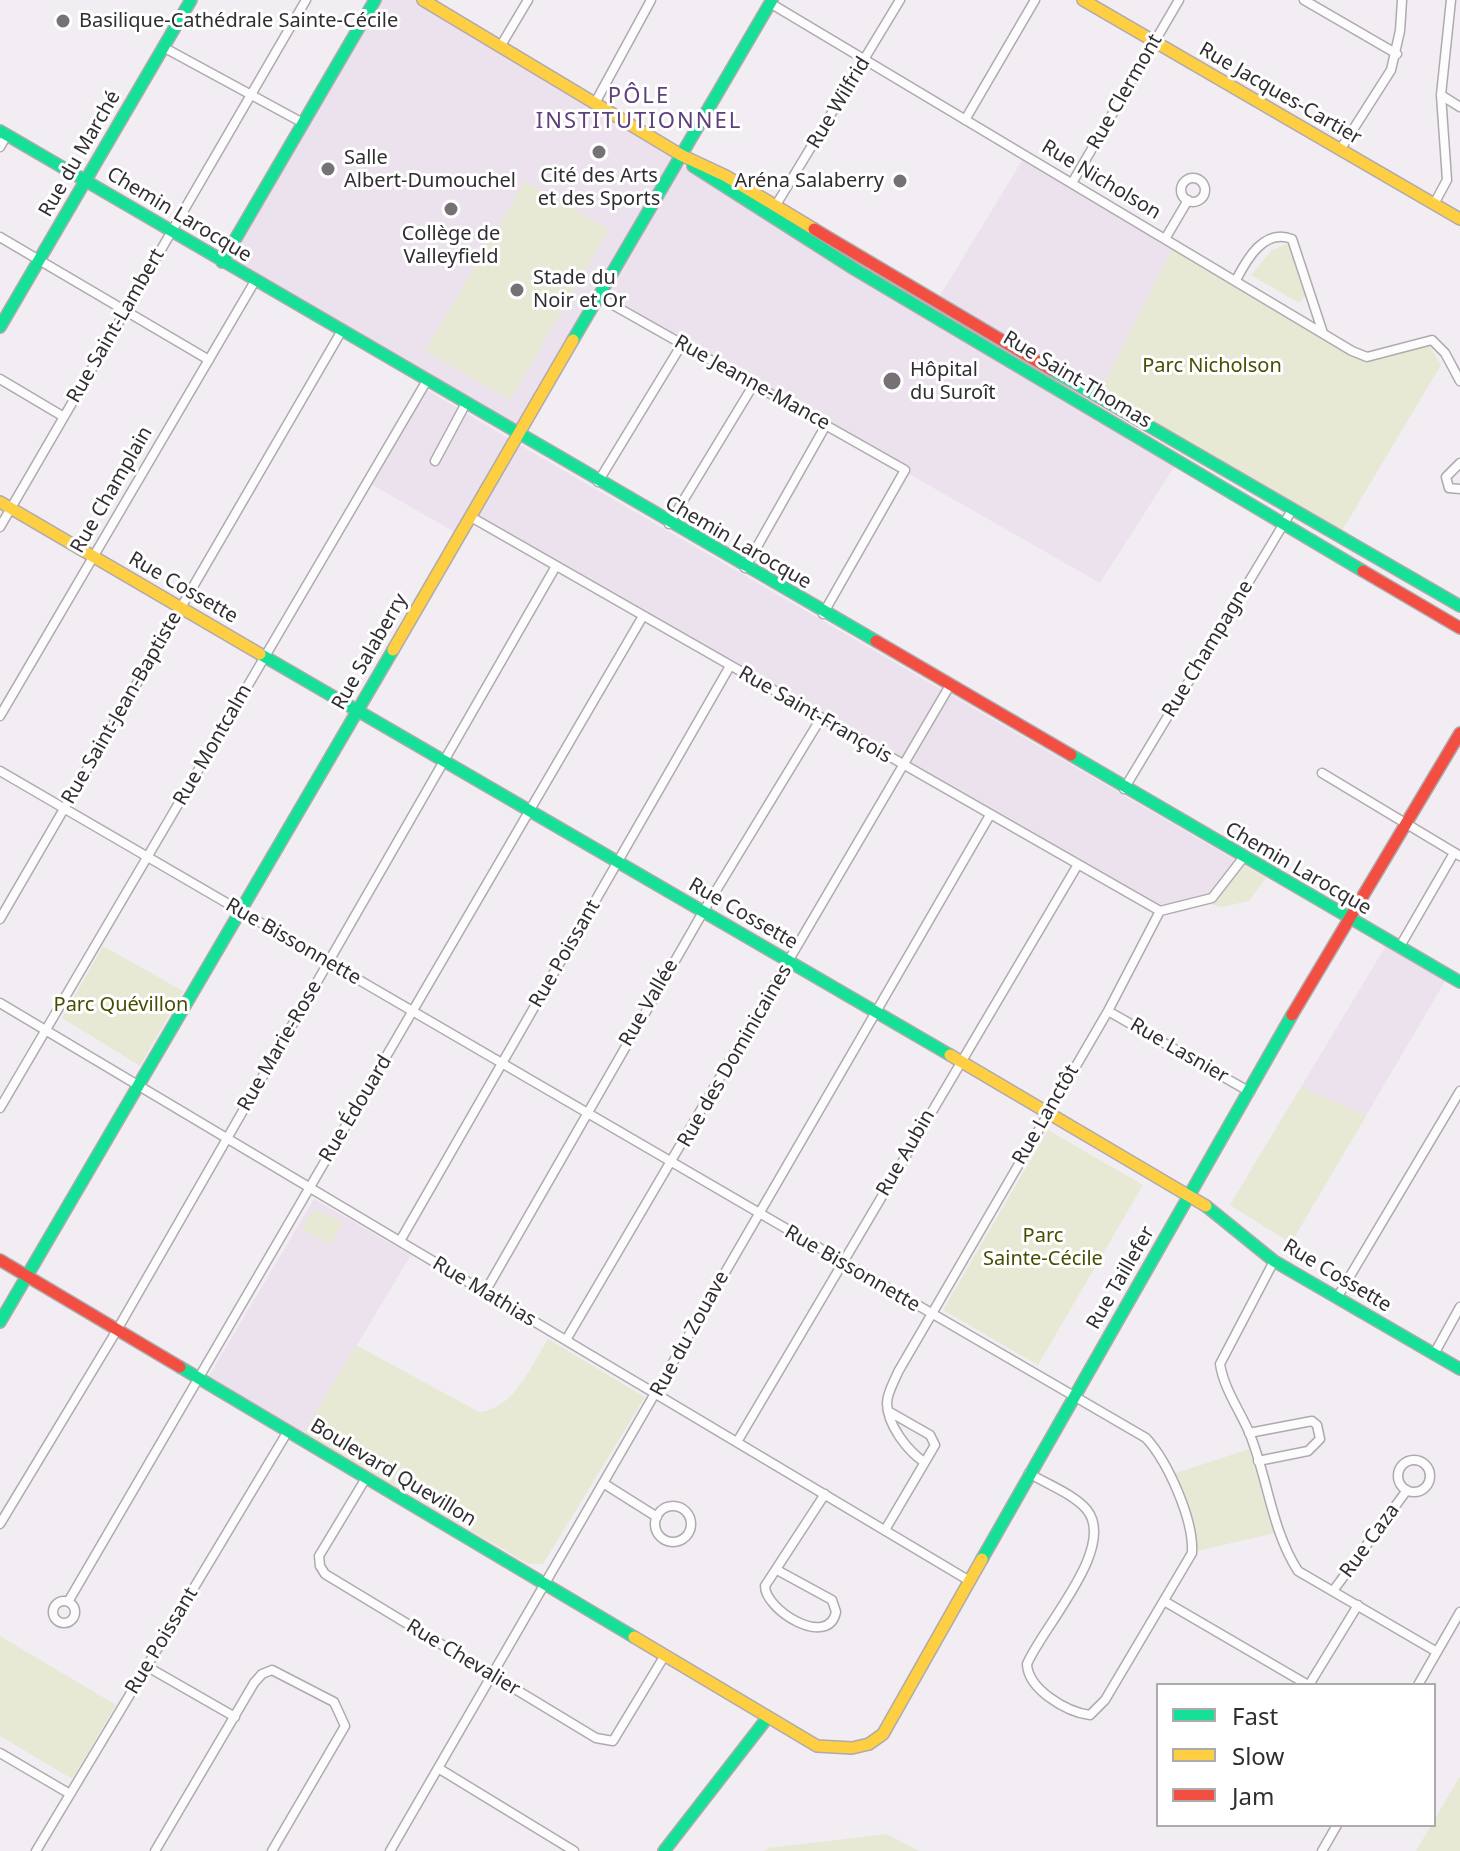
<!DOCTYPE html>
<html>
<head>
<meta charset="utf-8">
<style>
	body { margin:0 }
	#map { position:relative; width:1460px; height:1851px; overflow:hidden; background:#f2edf2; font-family:"Noto Sans",sans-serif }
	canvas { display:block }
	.legend { position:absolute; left:1156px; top:1683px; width:280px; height:144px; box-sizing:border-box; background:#fff; border:2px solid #adabad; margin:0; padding:10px 14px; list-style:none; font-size:24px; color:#312e32 }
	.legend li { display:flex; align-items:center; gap:16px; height:40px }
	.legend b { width:40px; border:2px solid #adabad }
</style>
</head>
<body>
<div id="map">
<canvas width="1460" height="1851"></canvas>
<ul class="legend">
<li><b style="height:10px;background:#16e098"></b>Fast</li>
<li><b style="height:10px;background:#ffcf43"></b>Slow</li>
<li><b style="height:10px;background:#f24e42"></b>Jam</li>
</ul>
</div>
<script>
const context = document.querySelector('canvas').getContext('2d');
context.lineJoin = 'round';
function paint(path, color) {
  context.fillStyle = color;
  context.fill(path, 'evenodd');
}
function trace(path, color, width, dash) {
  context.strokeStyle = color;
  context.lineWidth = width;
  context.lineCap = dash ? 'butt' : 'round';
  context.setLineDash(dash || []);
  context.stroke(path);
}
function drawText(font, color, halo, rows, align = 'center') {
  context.font = font + ' "Noto Sans",sans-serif';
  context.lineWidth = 6;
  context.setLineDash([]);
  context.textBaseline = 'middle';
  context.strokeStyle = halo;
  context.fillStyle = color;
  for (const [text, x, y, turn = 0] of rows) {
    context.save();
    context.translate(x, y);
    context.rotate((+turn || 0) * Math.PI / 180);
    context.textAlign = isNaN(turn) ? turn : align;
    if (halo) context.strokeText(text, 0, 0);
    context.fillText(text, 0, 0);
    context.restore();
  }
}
paint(new Path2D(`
	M379,0H417L677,157L516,432L224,262Z
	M1023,159L1172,249L1099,393L938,299Z
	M678,163L1176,464L1100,583L599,297Z
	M427,390L518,444L1242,864L1224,891L1209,904L1174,914L1150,908L476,515L463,537L371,484Z
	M1387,944L1447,978L1291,1243L1230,1205Z
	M314,1199L411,1255L304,1433L209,1376Z`), '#ece2ee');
paint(new Path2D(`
	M525,181L609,230L510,400L425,351Z
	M1286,244L1290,246L1305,296L1299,303L1251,275L1271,251Z
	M1172,249L1362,360L1426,340L1441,365L1340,534L1099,393Z
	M1242,864L1266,878L1249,901L1222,907L1209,904L1224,891Z
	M103,946L183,991L140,1066L62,1018Z
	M1301,1087L1366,1116L1291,1243L1230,1205Z
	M1048,1130L1143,1185L1038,1365L943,1310Z
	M317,1210L343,1222L331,1245L302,1229L310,1214Z
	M548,1339L645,1397L543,1564H528L304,1433L356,1345L479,1412C514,1409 531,1366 548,1339Z
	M1249,1449L1275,1533L1197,1551L1173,1474Z
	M0,1636L116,1705L72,1779L0,1736Z
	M1460,1776V1851H1416Z
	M887,1834L919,1851H764L768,1848Z`), '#e8e9d5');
const street = new Path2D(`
	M1304,0L1397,54
	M770,3L1352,351L1367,357L1432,340L1445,353L1460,381
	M163,47L303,123
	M500,47L528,0
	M1441,95L1460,107
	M595,103L651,0
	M965,120L1035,0
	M0,147L7,135
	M1340,150L1391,70L1400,31L1402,0
	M1181 190a12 12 0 1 1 24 0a12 12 0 1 1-24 0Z
	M1072,183L1179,0
	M1434,204L1447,180L1441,95L1451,0
	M776,205L900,0
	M0,237L209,360
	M1165,239L1188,200
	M1236,280C1247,259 1264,228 1292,239L1323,333
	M599,297L905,470L823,614
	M0,379L64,417
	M435,461L465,405
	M1460,463L1446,477L1449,488L1460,489
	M598,482L682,344
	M471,517L1160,911
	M669,524L754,384
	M0,527L306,0
	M745,568L826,425
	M0,716L255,281
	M0,771L1146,1438C1168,1462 1194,1520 1192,1553L1105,1700L1090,1715C1066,1712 1028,1689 1027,1664C1043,1626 1117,1548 1087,1510C1074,1494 1046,1484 1029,1473
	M1322,773L1460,856
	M1124,789L1292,510
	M0,919L341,332
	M1399,948L1454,853
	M0,1003L968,1580
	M1108,1011L1250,1092
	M0,1108L426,382
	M400,1241L730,666
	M1274,1261L1220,1364C1224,1389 1239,1409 1249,1432C1268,1478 1271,1529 1298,1571L1437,1652
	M485,1292L703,912L821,718
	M1337,1298L1460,1091
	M566,1340L949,687
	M1434,1354L1460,1307
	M1249,1433L1312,1421L1317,1425L1320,1439L1308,1451L1258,1461
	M737,1442L1077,866
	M1398 1476a16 16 0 1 1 32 0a16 16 0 1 1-32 0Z
	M924,1462C908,1451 887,1425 887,1403C887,1393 894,1382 898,1372L1108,1011L1160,911L1212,898L1243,858
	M366,1478L319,1556L320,1566L325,1574L596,1738L613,1741L665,1655
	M603,1483L657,1517
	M655 1524a18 18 0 1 1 36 0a18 18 0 1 1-36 0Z
	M0,1524L117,1330L556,566
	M885,1530L935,1445L930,1435L888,1411
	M777,1570L832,1600L836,1612C828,1649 765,1610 765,1586L825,1494
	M1333,1591L1407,1490
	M1164,1601L1308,1685
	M53 1612a11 11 0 1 1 22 0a11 11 0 1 1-22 0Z
	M68,1602L643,616
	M146,1666L235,1717
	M1309,1685L1358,1605
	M1418,1685L1460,1612
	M0,1753L70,1794
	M438,1768L574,1851
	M36,1851L288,1431
	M155,1851L254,1683L262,1674L272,1670L334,1702L345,1726L272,1851
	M390,1851L990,815
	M1322,1851L1337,1825`);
const fast = new Path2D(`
	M0,131L876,641
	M693,166L856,270L1363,571
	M222,262L375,0
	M0,327L191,0
	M573,340L772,0
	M1052,370L1460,606
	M260,654L950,1055
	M1071,755L1460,982
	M1206,1206L1274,1261L1460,1369
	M0,1322L393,650
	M180,1367L634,1637
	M982,1559L1292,1015
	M664,1851L768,1717`);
const slow = new Path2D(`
	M423,0L681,155L726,176L814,229
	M1083,0L1460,219
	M0,502L260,654
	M393,650L573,340
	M950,1055L1206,1206
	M634,1637L817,1746L852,1748L869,1744L883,1734L982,1559`);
const jam = new Path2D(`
	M814,229L1052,370
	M1363,571L1460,628
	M876,641L1071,755
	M1292,1015L1460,733
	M0,1260L180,1367`);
trace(street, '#aeaaae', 11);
trace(fast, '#aeaaae', 14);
trace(slow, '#aeaaae', 14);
trace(jam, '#aeaaae', 14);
trace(street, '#fdfcfd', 8);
trace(fast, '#16e098', 11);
trace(slow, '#ffcf43', 11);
trace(jam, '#f24e42', 11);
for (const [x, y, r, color] of [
	[63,21,8,"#757175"],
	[599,152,8,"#757175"],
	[328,169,8,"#757175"],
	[900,181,8,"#757175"],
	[451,209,8,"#757175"],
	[517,290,8,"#757175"],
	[892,381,10,"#757175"]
]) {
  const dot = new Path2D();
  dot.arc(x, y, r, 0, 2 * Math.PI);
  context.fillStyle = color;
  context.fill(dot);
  trace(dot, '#fff', 3);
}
drawText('20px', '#312e32', '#fff', [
	["Basilique-Cathédrale Sainte-Cécile",79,21],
	["Salle",344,158],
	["Albert-Dumouchel",344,181],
	["Cité des Arts",599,176,"center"],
	["et des Sports",599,199,"center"],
	["Aréna Salaberry",884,181,"right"],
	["Collège de",451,234,"center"],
	["Valleyfield",451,257,"center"],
	["Stade du",533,278],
	["Noir et Or",533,301],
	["Hôpital",910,370],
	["du Suroît",910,393]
], 'left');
drawText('20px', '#312e32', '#fff', [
	["Rue Clermont",1125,92,-60],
	["Rue Jacques-Cartier",1280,94,30],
	["Rue Wilfrid",839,103,-59],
	["Rue du Marché",80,154,-60],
	["Rue Nicholson",1101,180,31],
	["Chemin Larocque",179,215,31],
	["Rue Saint-Lambert",116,326,-60],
	["Rue Saint-Thomas",1077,380,31],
	["Rue Jeanne-Mance",752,383,29],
	["Rue Champlain",112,490,-60],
	["Chemin Larocque",738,543,30],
	["Rue Cossette",183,588,30],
	["Rue Champagne",1208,649,-59],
	["Rue Salaberry",370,652,-60],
	["Rue Saint-Jean-Baptiste",122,708,-60],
	["Rue Saint-François",815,715,30],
	["Rue Montcalm",213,745,-60],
	["Chemin Larocque",1298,869,30],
	["Rue Cossette",743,914,30],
	["Rue Bissonnette",293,942,30],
	["Rue Poissant",565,954,-60],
	["Rue Vallée",649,1003,-60],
	["Rue Marie-Rose",280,1046,-60],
	["Rue Lasnier",1179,1051,30],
	["Rue des Dominicaines",735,1056,-60],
	["Rue Édouard",356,1109,-59],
	["Rue Lanctôt",1046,1115,-60],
	["Rue Aubin",906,1153,-60],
	["Rue Bissonnette",852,1269,30],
	["Rue Cossette",1337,1276,31],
	["Rue Taillefer",1121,1278,-60],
	["Rue Mathias",484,1292,31],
	["Rue du Zouave",690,1334,-61],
	["Boulevard Quevillon",393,1473,31],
	["Rue Caza",1370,1541,-54],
	["Rue Poissant",162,1641,-59],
	["Rue Chevalier",463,1658,31]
]);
drawText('20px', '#474e00', '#fff', [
	["Parc Nicholson",1212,366],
	["Parc Quévillon",121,1005],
	["Parc",1043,1236],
	["Sainte-Cécile",1043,1259]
]);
context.letterSpacing = '2px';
drawText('22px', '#5d407c', '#fff', [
	["PÔLE",639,97],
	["INSTITUTIONNEL",639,122]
]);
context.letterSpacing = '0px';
</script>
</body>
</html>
